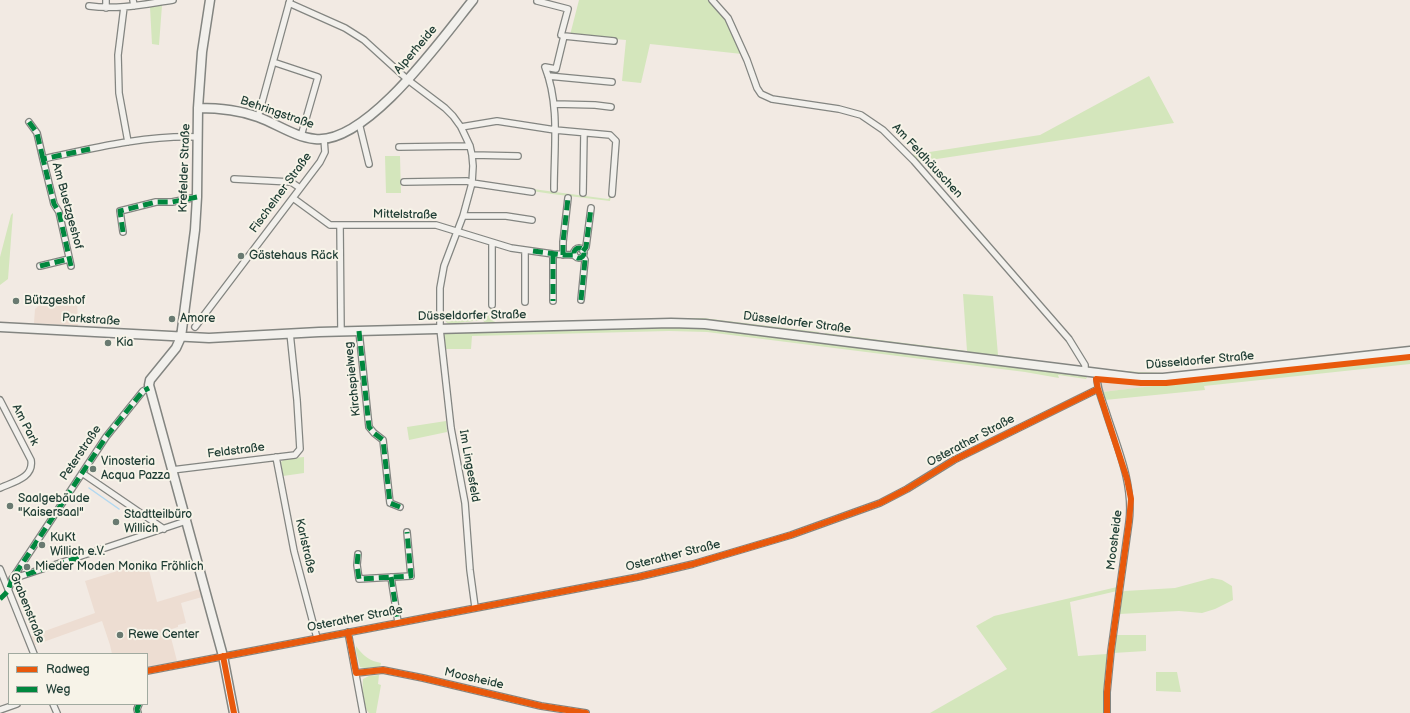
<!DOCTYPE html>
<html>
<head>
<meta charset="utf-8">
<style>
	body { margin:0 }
	#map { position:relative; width:1410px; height:713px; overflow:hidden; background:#f2eae3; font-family:"Balsamiq Sans",sans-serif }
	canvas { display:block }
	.legend { position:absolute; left:8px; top:653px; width:140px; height:52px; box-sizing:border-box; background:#f7f3e8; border:1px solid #a1aaa0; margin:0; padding:5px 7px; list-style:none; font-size:12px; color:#1f3d34 }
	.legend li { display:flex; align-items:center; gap:8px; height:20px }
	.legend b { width:20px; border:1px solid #a1aaa0 }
</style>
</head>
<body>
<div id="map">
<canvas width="1410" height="713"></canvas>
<ul class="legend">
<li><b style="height:5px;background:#e8590c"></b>Radweg</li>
<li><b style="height:5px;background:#00873e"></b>Weg</li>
</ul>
</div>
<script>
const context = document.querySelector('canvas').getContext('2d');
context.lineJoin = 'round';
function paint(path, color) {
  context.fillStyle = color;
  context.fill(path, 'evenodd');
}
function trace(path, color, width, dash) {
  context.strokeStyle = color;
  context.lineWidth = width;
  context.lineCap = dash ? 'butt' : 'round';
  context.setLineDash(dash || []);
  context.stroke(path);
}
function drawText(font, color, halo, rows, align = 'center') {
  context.font = font + ' "Balsamiq Sans",sans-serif';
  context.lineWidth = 4;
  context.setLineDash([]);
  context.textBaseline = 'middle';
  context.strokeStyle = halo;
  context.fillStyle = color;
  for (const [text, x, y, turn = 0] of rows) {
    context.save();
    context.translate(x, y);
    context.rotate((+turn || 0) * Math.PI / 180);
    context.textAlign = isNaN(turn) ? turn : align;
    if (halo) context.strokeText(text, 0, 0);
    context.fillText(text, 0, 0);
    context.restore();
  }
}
paint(new Path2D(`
	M49,297L77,298L78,326L34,323L35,309Z
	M1101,381L1136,385L1157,386L1101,392Z
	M143,563L148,566L157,602L200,589L202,597L181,603L186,623L178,625V627L169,630L177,661L147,667V654H112L110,645L102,621L35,645L31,636L95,613L85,581L127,568V566Z`), '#edddd2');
paint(new Path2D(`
	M579,0H709L726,19L742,54L650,44L641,83L622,81L626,40L570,35Z
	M162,5L159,45L152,44L150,7Z
	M1149,76L1174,123L917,162L910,155L1040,135Z
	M861,118L881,131L913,162L1068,341L1081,361L1083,367L1082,368L826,335L825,333L967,351L963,294L993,296L998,355L1083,367L1066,341L1032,300L918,169L881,132Z
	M385,156H400L401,193H386Z
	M480,182L608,199L611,196L610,201L552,194L479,183Z
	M13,213L8,279L0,285V257L11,215Z
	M490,305H493V321L498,323L703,318L819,332L818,334L703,320L495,324L484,322L483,320L449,324L446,322L444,317L488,316L490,314Z
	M698,326L1088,375L1086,379L1058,375L1059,378L1025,372L707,332L669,331L472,336L471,349H445L444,336L445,333L450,332Z
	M1410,347V348L1181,373L1138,374L1088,368L1139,372L1165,373Z
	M1410,354V364L1204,386L1205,390L1105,400L1102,392L1153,386L1101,381L1107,378L1132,380Z
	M446,421L447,432L409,440L407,427Z
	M304,457V473L283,476L281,462L284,459Z
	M1212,578L1222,580L1232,586L1233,600L1215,609L1202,613L1179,611L1119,614L1122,592L1125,591L1175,588Z
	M1117,587V591L1070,602L1078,656L1107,654L1103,695L1104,713H930L1007,669L976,626L994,616Z
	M1116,635H1146V651L1113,653Z
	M356,646C363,656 370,661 381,663L380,667L364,668L360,667L356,651Z
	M1156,672H1177L1181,692L1156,691Z
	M379,675L378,684L381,685L376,713H369C363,707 362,687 363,679L369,676Z`), '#d4e6bc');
trace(new Path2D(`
	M89,488L119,509`), '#b1d8f0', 1.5);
const street = new Path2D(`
	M133,0L134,6
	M712,0L728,18L747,60L757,88L761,94L772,99L839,109L861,115L883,130L914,161L1069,339L1085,365V372
	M537,1L568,9L561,35L564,36
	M289,3L345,28L364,40L408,80L445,108L453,116L461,127L470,146L472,155L473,166L472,183L463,216L444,266L440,288V329L451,428L465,503L470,570L475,607
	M89,6C118,10 145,4 173,0
	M124,7L118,55L119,93L128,142
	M106,8V0
	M273,62L318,77L301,136
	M548,76L612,82
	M554,104L595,105L611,107
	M258,117L290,0
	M29,122L37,133L43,159
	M359,123L369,164
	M461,127L497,121L555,130L610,135L616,141L612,194
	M399,147L470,146
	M472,155L518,156
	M234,179L291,182L300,188
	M404,182L467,181L472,183L532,192
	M554,189C554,148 560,105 545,67L556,69L564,36L614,41
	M583,193L584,133
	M293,198L330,225H340
	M463,216H506L532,220
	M123,232L120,211L156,202H172L197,197
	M574 253a5 5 0 1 1 10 0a5 5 0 1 1-10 0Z
	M583,251L586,247L591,208
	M553,254V301
	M563,255V242L568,198
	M40,266L69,259
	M71,266L59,212L54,204L43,159C94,148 146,135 198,137
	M581,300L585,260L583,256
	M525,302V251
	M492,305V243
	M195,327L320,162L325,152L324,139
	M359,331L369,427L374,433L383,440L390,503L400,507
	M341,332L340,225H436L511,248L553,254L574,255
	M1097,373C1096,387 1102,399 1106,412C1117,447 1134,484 1129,522L1111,651L1107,692V713
	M0,400L31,460C34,478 13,482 0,488
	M276,457L294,551L317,638
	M172,470L295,455L300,449L297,400L290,333
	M82,473L164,529
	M358,554L357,565L359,579L411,576L407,532
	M0,569L34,654
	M391,577L398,622
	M12,579L186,521
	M8,591L12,579L106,437L143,391L149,388
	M348,632L363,713
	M147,671L638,577L693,564L791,535L880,503L907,489L954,460L1098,389
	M356,673L383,670L423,678L541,706L586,713
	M53,704L57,713
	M0,710L17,704
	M138,713L137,709L139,704`);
const secondary = new Path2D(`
	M210,0L202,52L198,108L197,197L195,230L181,337L176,348L150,380L149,385L223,656L234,713
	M198,108C219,108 239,110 258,117C277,124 295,137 315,139C367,145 443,37 473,0
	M0,327L209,338L319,332L671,323L705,324L1138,378H1163L1229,371L1410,351`);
trace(street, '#838581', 8);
trace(secondary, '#838581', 11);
trace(street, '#f2f0ec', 5.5);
trace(secondary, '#f2f0ec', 8);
trace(new Path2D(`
	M29,122L37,133L43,159
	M123,232L120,211L156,202H172L197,197
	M574 253a5 5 0 1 1 10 0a5 5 0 1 1-10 0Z
	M533,251L563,255H574
	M583,251L586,247L591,208
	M553,254V301
	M563,255V242L568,198
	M40,266L69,259
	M71,266L59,212L54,204L43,159L90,149
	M581,300L585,260L583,256
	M359,331L369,427L374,433L383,440L390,503L400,507
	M358,554L357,565L359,579L411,576L407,532
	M391,577L398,622
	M12,579L80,557
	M0,599L8,591L12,579L106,437L143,391L149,388
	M138,713L137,709L139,704`), '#00873e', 5, [10, 5]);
trace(new Path2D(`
	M348,632L356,673L383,670L423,678L541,706L586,713
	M223,656L234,713
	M147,671L638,577L693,564L791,535L880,503L907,489L954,460L1098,389
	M1107,713V692L1111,651L1129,522L1131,499L1127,479L1098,389L1096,379L1141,383H1166L1410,357`), '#e8590c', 6);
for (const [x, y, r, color] of [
	[241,256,4,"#697a71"],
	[16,301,4,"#697a71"],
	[172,319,4,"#697a71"],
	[108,343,4,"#697a71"],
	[93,469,4,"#697a71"],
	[10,506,4,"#697a71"],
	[116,522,4,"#697a71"],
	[42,545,4,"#697a71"],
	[27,567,4,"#697a71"],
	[120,635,4,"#697a71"]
]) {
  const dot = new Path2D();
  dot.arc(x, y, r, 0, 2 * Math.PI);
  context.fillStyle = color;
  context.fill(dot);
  trace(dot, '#f7f3e8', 1.5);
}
drawText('12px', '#1f3d34', '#f7f3e8', [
	["Alperheide",416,50,-50],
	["Behringstraße",277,113,19],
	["Am Feldhäuschen",927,161,47],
	["Krefelder Straße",185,168,-88],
	["Fischelner Straße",281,193,-54],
	["Am Buetzgeshof",67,206,75],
	["Mittelstraße",405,215,1],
	["Düsseldorfer Straße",472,316,-1],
	["Parkstraße",91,320,4],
	["Düsseldorfer Straße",797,323,7],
	["Düsseldorfer Straße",1200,361,-5],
	["Kirchspielweg",353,379,-96],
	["Am Park",25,425,63],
	["Osterather Straße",971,441,-28],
	["Feldstraße",236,451,-7],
	["Peterstraße",81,453,-56],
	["Im Lingesfeld",469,466,80],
	["Moosheide",1115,540,-83],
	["Karlstraße",305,546,77],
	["Osterather Straße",673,556,-14],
	["Grabenstraße",27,608,68],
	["Osterather Straße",355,619,-11],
	["Moosheide",474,679,13]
]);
drawText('12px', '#1f3d34', '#f7f3e8', [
	["Gästehaus Räck",249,256],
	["Bützgeshof",24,301],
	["Amore",180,319],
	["Kia",116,343],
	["Vinosteria",101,462],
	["Acqua Pazza",101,476],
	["Saalgebäude",18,499],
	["\"Kaisersaal\"",18,513],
	["Stadtteilbüro",124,515],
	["Willich",124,529],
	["KuKt",50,538],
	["Willich e.V.",50,552],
	["Mieder Moden Monika Fröhlich",35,567],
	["Rewe Center",128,635]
], 'left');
</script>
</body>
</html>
